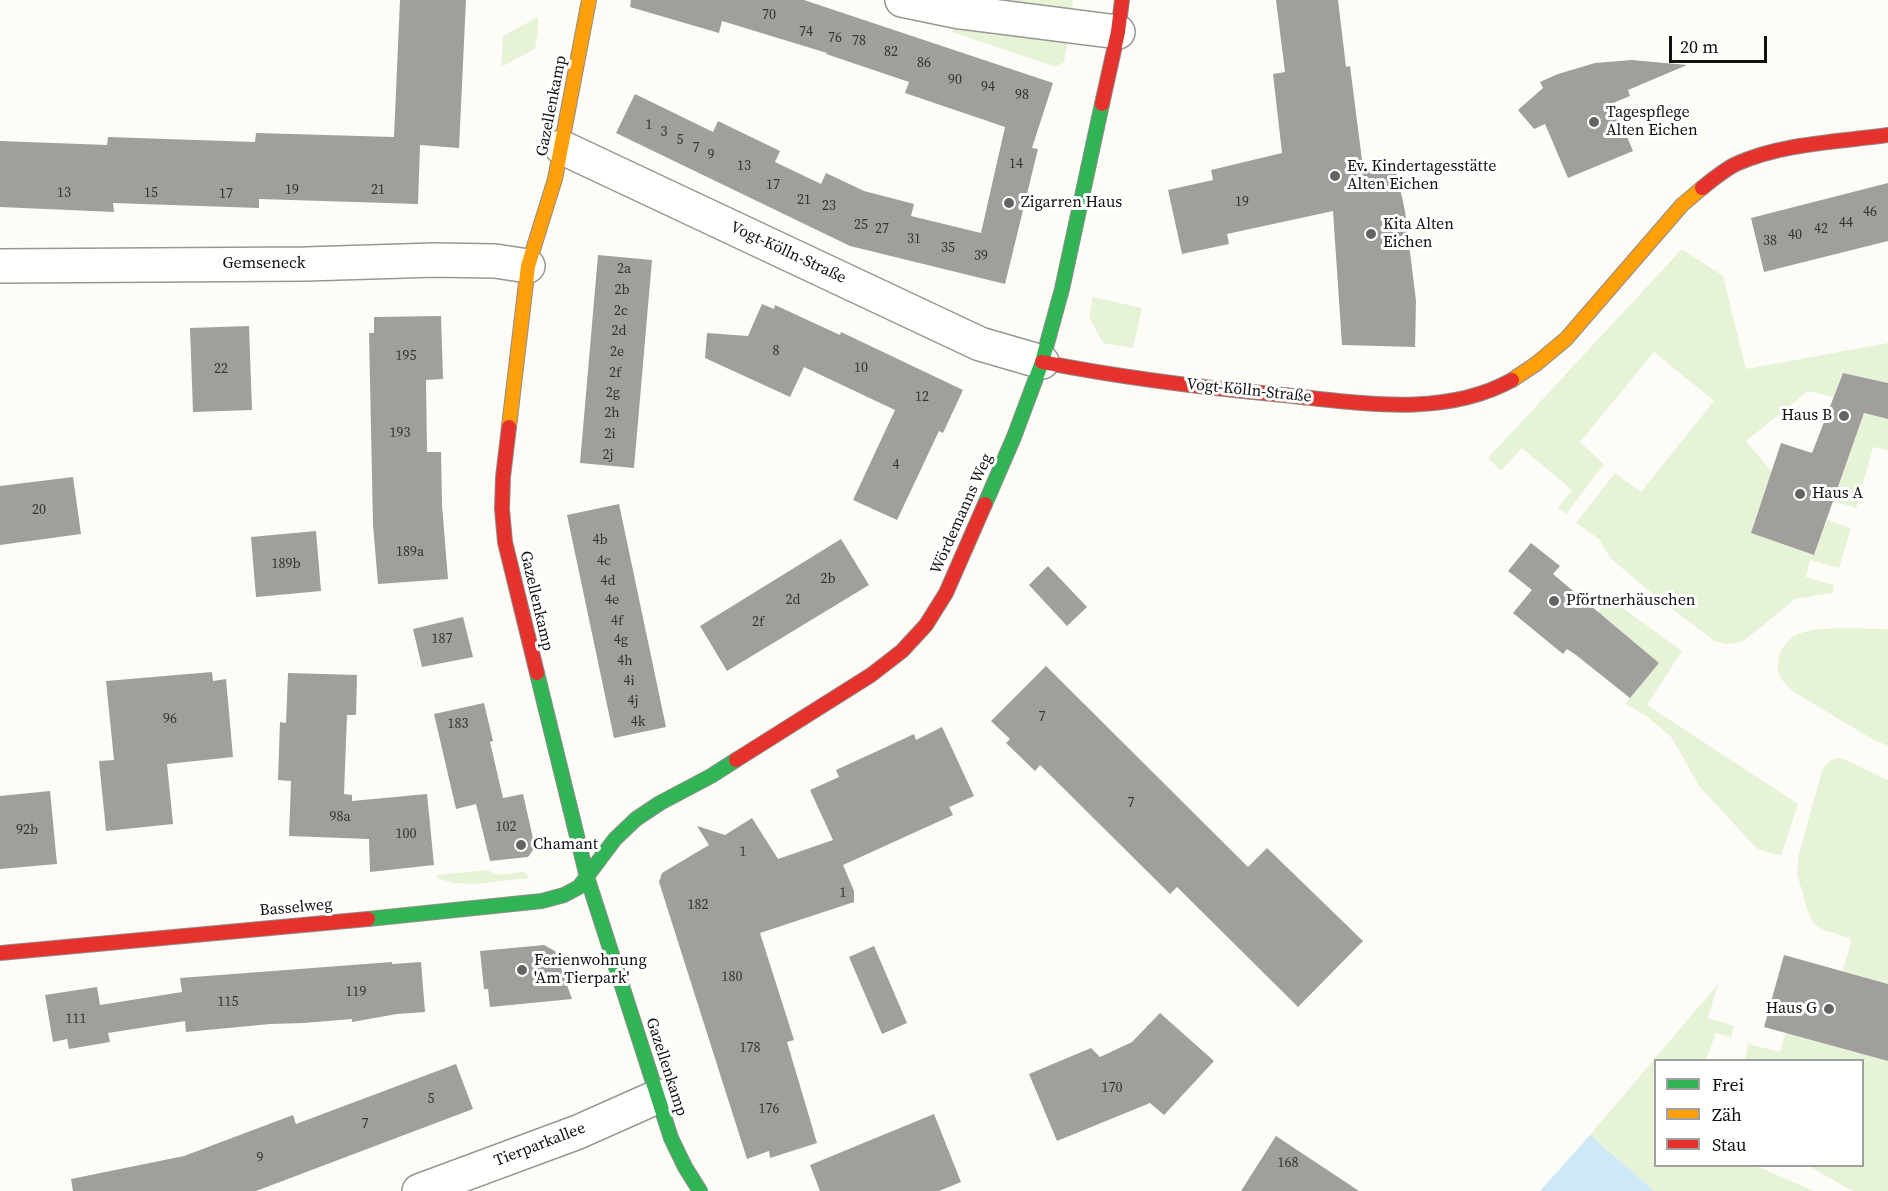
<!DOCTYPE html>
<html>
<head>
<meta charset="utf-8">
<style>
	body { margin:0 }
	#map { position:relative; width:1888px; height:1191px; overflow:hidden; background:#fdfcf7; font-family:"Source Serif 4",serif }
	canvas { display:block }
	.legend { position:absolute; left:1654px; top:1059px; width:210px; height:108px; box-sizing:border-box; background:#fff; border:2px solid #a0a0a0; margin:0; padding:8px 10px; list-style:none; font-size:18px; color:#111 }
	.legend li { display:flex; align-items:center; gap:12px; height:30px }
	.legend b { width:30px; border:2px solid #a0a0a0 }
	.scale { position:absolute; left:1669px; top:36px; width:98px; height:27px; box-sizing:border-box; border:3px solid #111; border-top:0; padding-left:8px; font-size:18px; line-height:21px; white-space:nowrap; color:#111; -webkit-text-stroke:4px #fff; paint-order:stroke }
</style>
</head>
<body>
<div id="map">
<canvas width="1888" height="1191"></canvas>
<ul class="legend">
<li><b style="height:8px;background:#30b455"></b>Frei</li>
<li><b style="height:8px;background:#ff9f0a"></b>Zäh</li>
<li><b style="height:8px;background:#e5322d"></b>Stau</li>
</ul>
<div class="scale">20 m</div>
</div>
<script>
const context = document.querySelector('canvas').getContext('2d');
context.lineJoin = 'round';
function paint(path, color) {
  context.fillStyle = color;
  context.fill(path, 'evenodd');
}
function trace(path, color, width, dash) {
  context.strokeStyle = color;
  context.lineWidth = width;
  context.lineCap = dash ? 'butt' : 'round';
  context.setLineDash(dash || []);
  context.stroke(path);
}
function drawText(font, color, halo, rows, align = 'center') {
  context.font = font + ' "Source Serif 4",serif';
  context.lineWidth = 6;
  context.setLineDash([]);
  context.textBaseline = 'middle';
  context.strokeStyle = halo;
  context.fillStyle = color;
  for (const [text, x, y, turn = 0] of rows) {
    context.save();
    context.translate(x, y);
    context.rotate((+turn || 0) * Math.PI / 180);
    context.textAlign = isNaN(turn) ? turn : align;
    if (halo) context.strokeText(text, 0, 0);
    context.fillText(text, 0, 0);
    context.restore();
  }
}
paint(new Path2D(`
	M1009,0H1073L1072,11L1009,2Z
	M538,17V29L535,49L501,67L503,36Z
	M953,25L1068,41L1064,62L1056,67L952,32Z
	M1682,249L1723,276L1746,369L1888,343V383L1843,373L1833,397L1808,391L1746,441L1772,472L1751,533L1814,555L1827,520L1851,528L1839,568L1810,560L1806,577L1834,585L1832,593L1795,599L1745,640L1737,643L1726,644L1715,641L1669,607L1611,559L1599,539L1576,523L1615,473L1641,492L1714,401L1654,352L1580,442L1604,464L1566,514L1558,508L1572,490L1522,448L1501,471L1488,458Z
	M1093,297L1142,308L1133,348L1103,343L1089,317Z
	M1864,413L1888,419V450L1873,447L1856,508L1833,501Z
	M1609,598L1682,651L1647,705L1798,804L1781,856L1757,849L1699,786L1672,738L1648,717L1625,704L1659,663L1598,612Z
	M1888,629V746L1872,739L1794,692C1784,684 1776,675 1778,661C1779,651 1786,640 1796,635C1815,625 1865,629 1888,629Z
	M1841,758L1888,780V984L1843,971L1851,942L1849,938L1824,930L1818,927L1813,922L1809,915L1797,874L1798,858L1822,771C1827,762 1831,759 1841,758Z
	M488,870L496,875L523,872L527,874L528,878L477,884L453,883L437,878L436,875Z
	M1718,984L1708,1018L1734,1026L1731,1037L1716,1033L1706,1060H1656V1166H1756L1814,1191H1654L1590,1135Z
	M1786,1032L1888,1061V1191H1853L1808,1166H1862V1060H1745L1748,1044L1780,1052Z`), '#e7f3d7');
paint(new Path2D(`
	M1590,1135L1654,1191H1540Z`), '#cde8f7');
paint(new Path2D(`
	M400,0H466L459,148L420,145L418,204L259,199V208L113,203L114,212L0,207V141L107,145L108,137L255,142L256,133L394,137Z
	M631,0H804L1053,83L1032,148L1038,149L1005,284L850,246L616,133L635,94L713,132L718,121L780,151L775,162L821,184L826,173L864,191L914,204L911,216L981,233L1005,127L905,93L909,82L826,54L827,53L722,21L719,33L630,7Z
	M1276,0H1338L1346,67L1350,66L1363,168L1396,170L1405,211L1416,301L1415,347L1342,345L1333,211L1227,234L1229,244L1182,254L1168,190L1213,180L1211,170L1282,153L1273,74L1285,72Z
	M1632,60L1687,65L1628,90L1630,96L1613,103L1633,151L1568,178L1545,124L1534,129L1518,110L1543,88L1540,82L1558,74L1595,63Z
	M1888,183V241L1764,272L1751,218Z
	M598,255L652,260L634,468L580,463Z
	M762,304L774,309L775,305L840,335L841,332L963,390L943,433L939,431L897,520L853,500L895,410L804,367L790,397L705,358L707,333L748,336Z
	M441,316L443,379L426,380L427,452H441L442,505L448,579L378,584L373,525L369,333H374V317Z
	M249,326L252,410L193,412L190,328Z
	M1843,373L1888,383V419L1864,413L1814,555L1751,533L1781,443L1812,453Z
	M73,477L81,534L0,545V486Z
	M619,504L666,727L614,738L567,515Z
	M316,531L321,591L256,597L251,537Z
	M841,539L869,585L727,671L700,626Z
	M1531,543L1560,566L1553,574L1659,663L1630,698L1576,655L1567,649L1563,654L1513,613L1532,590L1508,571Z
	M1048,566L1087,607L1067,626L1029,585Z
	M463,617L473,657L422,667L413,629Z
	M1046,666L1248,867L1267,848L1363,941L1298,1007L1177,887L1170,894L1040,765L1035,771L1006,743L1010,739L991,721Z
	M212,672L213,681L226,679L233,757L167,764L173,824L106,831L99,761L114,760L106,681Z
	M288,673L357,675L356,715H347L344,794L352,795V801L427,794L434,865L370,872L369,839L289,836L291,781L278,780L280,722L286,723Z
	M484,703L493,741L490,742L503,798L523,794L535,847L528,857L490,861L476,804L456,809L434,714Z
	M942,727L974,796L949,807L953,815L843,865L854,891V902L760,933L794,1040L787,1042L817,1143L770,1158L769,1151L747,1159L659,882L662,873L709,845L697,826L725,835L752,818L778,859L833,840L810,790L839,777L836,770L886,747L914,734L916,740Z
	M50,791L57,864L0,869V796Z
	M544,945L555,951L572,999L490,1007L488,989H484L480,951Z
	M874,946L907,1023L882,1034L849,957Z
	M1784,955L1888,984V1061L1764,1027Z
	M392,962V964L421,962L425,1012L397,1014L352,1022V1019L304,1023L270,1024L186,1032L185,1021L108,1033L110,1042L69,1049L67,1039L53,1042L45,995L97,987L100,1005L182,992L180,978Z
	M1160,1013L1214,1061L1164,1115L1150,1103L1057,1141L1029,1074L1091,1048L1100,1057L1132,1042Z
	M456,1064L473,1109L256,1191H73L71,1179L184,1156L293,1115L296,1124Z
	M934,1114L961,1182L939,1191H820L810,1165Z
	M1276,1136L1359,1191H1241Z`), '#a19f9c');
const street = new Path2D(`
	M902,0L960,12L1118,32
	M561,147L980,344L1042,362
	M0,266L306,264L435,260L495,261L528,266
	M419,1191L578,1132L659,1096`);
const fast = new Path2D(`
	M985,504L1014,437L1042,362L1062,289L1102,104
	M537,673L587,877L671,1138L685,1167L700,1191
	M368,919L542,901L564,895L579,887L615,839L636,819L660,803L711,776L736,760`);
const slow = new Path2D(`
	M1512,380L1536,364L1566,339L1682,205L1702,188
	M509,427L528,266L555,179L589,0`);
const jam = new Path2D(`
	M1102,104L1118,32L1122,0
	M1702,188C1713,179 1724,170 1736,164C1782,143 1839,142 1888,135
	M1042,362C1119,377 1196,387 1273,394C1351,401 1440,420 1512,380
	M509,427L503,477L502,509L505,542L537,673
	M736,760L871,675L902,651L926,625L946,593L985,504
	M0,953L368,919`);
trace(street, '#979795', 36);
trace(fast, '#8e8d8b', 16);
trace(slow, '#8e8d8b', 16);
trace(jam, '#8e8d8b', 16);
trace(street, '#fffffe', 33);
trace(fast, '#30b455', 14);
trace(slow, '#ff9f0a', 14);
trace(jam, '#e5322d', 14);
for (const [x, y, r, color] of [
	[1594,122,6,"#646362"],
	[1335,176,6,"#646362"],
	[1009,203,6,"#646362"],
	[1371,234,6,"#646362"],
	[1844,416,6,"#646362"],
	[1800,494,6,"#646362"],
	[1554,601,6,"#646362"],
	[521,845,6,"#646362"],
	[522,970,6,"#646362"],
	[1829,1009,6,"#646362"]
]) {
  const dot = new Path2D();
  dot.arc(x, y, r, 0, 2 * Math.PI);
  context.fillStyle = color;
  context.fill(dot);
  trace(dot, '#fff', 2);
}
drawText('14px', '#353434', null, [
	["70",769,15],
	["74",806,32],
	["76",835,38],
	["78",859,41],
	["82",891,52],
	["86",924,63],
	["90",955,80],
	["94",988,87],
	["98",1022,95],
	["1",649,125],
	["3",664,132],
	["5",680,140],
	["7",696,148],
	["9",711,155],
	["14",1016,164],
	["13",744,166],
	["17",773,185],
	["19",292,190],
	["21",378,190],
	["13",64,193],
	["15",151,193],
	["17",226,194],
	["21",804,200],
	["19",1242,202],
	["23",829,206],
	["46",1870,212],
	["44",1846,223],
	["25",861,225],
	["27",882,229],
	["42",1821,229],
	["40",1795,235],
	["31",914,239],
	["38",1770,241],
	["35",948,248],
	["39",981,256],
	["2a",624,269],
	["2b",622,290],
	["2c",621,311],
	["2d",619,331],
	["8",776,351],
	["2e",617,352],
	["195",406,356],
	["10",861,368],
	["22",221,369],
	["2f",615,373],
	["2g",613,393],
	["12",922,397],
	["2h",612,413],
	["193",400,433],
	["2i",610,434],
	["2j",608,455],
	["4",896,465],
	["20",39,510],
	["4b",600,540],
	["189a",410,552],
	["4c",604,561],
	["189b",286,564],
	["2b",828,579],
	["4d",608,581],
	["4e",612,600],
	["2d",793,600],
	["4f",617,621],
	["2f",758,622],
	["187",442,639],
	["4g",621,640],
	["4h",625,661],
	["4i",629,681],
	["4j",633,701],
	["7",1042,717],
	["96",170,719],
	["4k",638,722],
	["183",458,724],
	["7",1131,803],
	["98a",340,817],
	["102",506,827],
	["92b",27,830],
	["100",406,834],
	["1",743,852],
	["1",843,893],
	["182",698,905],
	["180",732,977],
	["119",356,992],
	["115",228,1002],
	["111",76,1019],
	["178",750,1048],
	["170",1112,1088],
	["5",431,1099],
	["176",769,1109],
	["7",365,1124],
	["9",260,1158],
	["168",1288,1163]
]);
drawText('16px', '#111', '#fff', [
	["Gazellenkamp",552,106,-79],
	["Vogt-Kölln-Straße",788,253,25],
	["Gemseneck",264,264],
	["Vogt-Kölln-Straße",1249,391,6],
	["Wördemanns Weg",962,514,-66],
	["Gazellenkamp",536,601,77],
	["Basselweg",296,908,-5],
	["Gazellenkamp",666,1067,72],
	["Tierparkallee",540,1145,-21]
]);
drawText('16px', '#111', '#fff', [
	["Tagespflege",1606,113],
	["Alten Eichen",1606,131],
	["Ev. Kindertagesstätte",1347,167],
	["Alten Eichen",1347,185],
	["Zigarren Haus",1021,203],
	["Kita Alten",1383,225],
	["Eichen",1383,243],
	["Haus B",1832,416,"right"],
	["Haus A",1812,494],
	["Pförtnerhäuschen",1566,601],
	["Chamant",533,845],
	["Ferienwohnung",534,961],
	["'Am Tierpark'",534,979],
	["Haus G",1817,1009,"right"]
], 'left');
</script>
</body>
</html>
